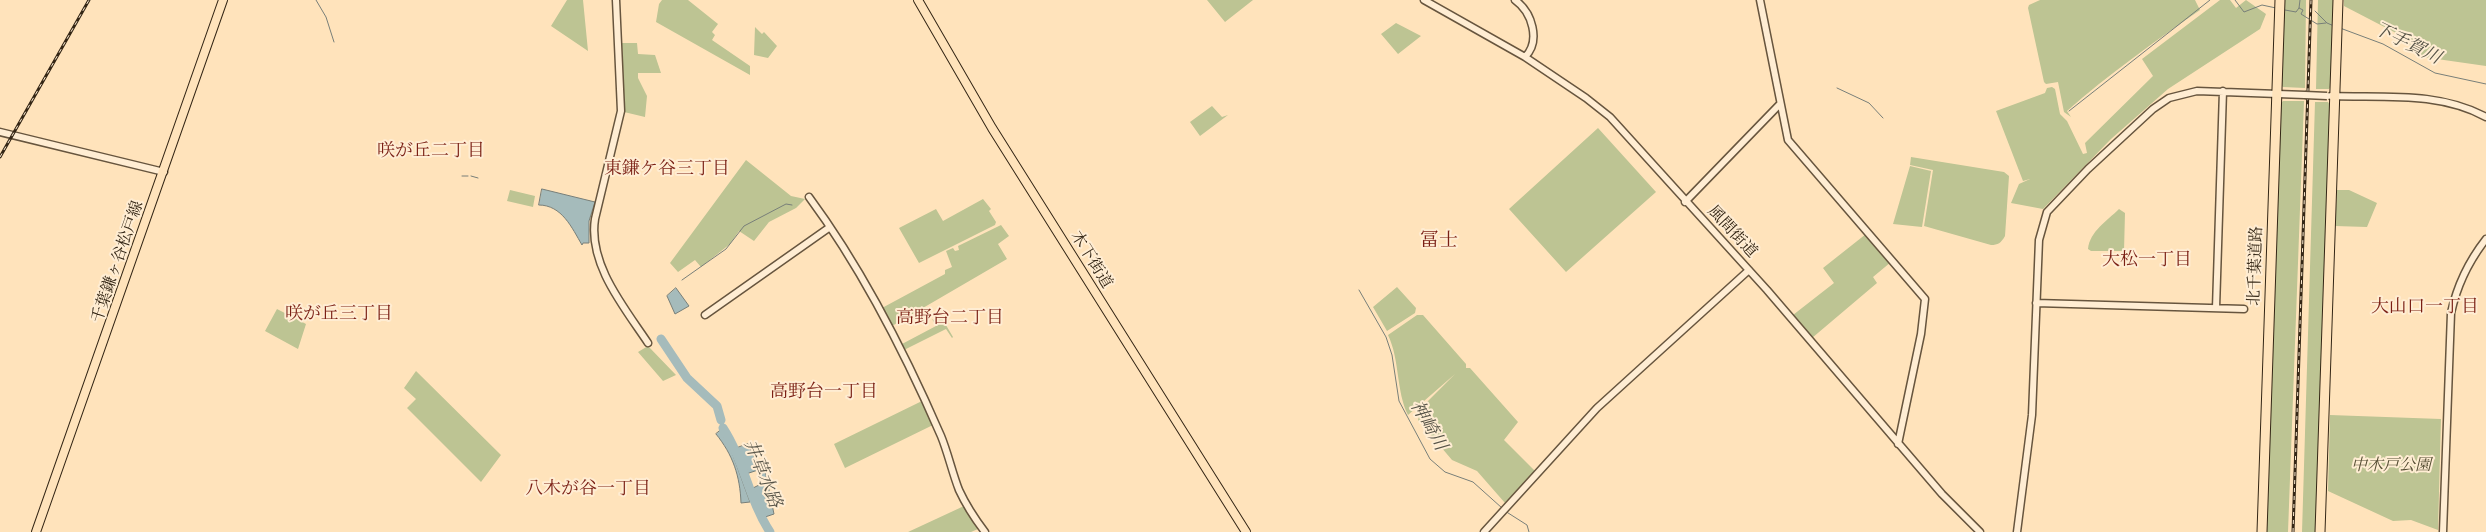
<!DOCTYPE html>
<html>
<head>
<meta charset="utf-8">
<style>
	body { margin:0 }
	canvas { display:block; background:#ffe3bb }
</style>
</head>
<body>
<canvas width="2486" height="532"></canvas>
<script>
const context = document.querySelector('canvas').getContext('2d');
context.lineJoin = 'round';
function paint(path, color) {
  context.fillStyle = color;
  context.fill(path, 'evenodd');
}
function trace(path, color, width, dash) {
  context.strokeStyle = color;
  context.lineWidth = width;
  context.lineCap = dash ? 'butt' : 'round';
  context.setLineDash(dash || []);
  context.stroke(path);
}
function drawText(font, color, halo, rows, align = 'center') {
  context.font = font + ' "Gentium Book Plus","Noto Serif JP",serif';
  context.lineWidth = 4;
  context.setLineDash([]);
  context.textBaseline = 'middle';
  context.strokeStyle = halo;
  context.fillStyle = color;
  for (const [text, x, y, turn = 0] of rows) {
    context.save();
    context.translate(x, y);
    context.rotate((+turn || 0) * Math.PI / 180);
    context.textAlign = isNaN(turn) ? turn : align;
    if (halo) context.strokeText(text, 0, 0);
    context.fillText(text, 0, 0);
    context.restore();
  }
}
paint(new Path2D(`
	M567,0H583L588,51L551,26Z
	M662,0H688L718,24L712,32L715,35L712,40L750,66V75L656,22L659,4Z
	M1207,0H1253L1225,22Z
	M2040,0H2195L2200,10C2154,42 2109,74 2067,111L2071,117L2064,112L2058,82L2046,84L2044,82L2028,8L2029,5Z
	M2220,0H2230L2236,8L2246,0L2266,14L2260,29L2168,89L2111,139L2043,209L2011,203L2019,184L2030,179L2023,181L1996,111L2045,93L2047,88L2052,87L2055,89L2060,114L2067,121L2083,154L2087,153L2085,143L2153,76L2142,59Z
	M2284,0H2306L2305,88L2283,87L2280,84Z
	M2318,0H2335L2331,86L2329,89H2316Z
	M2344,0H2486V66L2423,57L2396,33L2344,6Z
	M1396,23L1421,36L1398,54L1381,34Z
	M755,27L762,34L764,32L777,46L768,58L754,55Z
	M622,43H637L638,54L655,55L661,73H638V78L647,96L645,117L624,112Z
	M2283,101H2304L2288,532H2267L2280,104Z
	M2315,102H2328L2330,105L2317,532H2302Z
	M1212,106L1222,117L1228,115L1200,136L1190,122Z
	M1598,128L1656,192L1566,272L1509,209Z
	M1911,157L2004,172L2009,176L2005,236C2001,243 1998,245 1991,245L1924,226L1933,170L1910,165Z
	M746,160L791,196L805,199L796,208L769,222L754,241L739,231L730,244L701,267L695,260L678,272L670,263Z
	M1910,166L1931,171L1922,227L1893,224Z
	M510,190L535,196L533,207L507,201Z
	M2337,190H2349L2377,203L2367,227L2335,226Z
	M983,199L991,209L989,211L996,222L995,225L919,263L899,228L936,209L943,221Z
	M2119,209L2125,213L2124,251H2091L2088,249C2090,231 2107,221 2119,209Z
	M1001,225L1009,236L998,244L1007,259L892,326L882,308L945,274V270L952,267L946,251L953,248L955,251L959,250L958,246Z
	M1866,234L1891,262L1873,277L1877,283L1812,338L1793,315L1834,283L1823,268Z
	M1397,287L1416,308L1415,313L1387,331L1373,307Z
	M277,309L306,324L298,349L265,331Z
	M940,315L953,337L952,338L946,329L904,350L902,344L936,326L932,319L936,321Z
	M1417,315H1423L1466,364V368H1470L1518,422L1504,440L1535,471L1505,503L1477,471L1452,460L1418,420L1421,408L1455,374L1408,415C1396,391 1400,360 1388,335Z
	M648,346L676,375L663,381L638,352Z
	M416,371L501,455L481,482L407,408L416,399L404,388Z
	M922,401L933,425L845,468L834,444Z
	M2330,415L2441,419L2438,530L2411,520L2393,521L2328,491Z
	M964,506L978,529L971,532H908Z`), '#bdc493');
const water = new Path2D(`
	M542,189L595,202L589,221V243H583L582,245C572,228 562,205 539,205Z
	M676,288L689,306L675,314L667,296Z
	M721,430L729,444L750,502L741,503C740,476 733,455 716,434Z
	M748,444L755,459L764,466L774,514L765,517L751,489L763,483L758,470L746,474L737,448Z`);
paint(water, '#a5bbbb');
trace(water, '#787f79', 1);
trace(new Path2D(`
	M316,0L326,17L334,42
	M2235,0L2244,12L2262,5L2276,8
	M2300,0L2299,8L2303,10L2301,14L2317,24L2326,23
	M2285,10L2296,12L2299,8
	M2315,11L2327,23L2334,26
	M2340,28L2383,44L2435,73L2486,84
	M1837,88L1869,103L1883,118
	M2069,111L2210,0
	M462,176H468
	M471,176L478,178
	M682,280L726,249L744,226L786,204L792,205
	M1359,290L1386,337L1392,355L1399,401L1430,459L1445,472L1473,482L1502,508
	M1505,511L1527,525L1529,532`), '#787f79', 1);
trace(new Path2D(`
	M661,339L687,378L717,406L721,420
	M723,428C744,460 749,500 770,532`), '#a5bbbb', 9);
const tertiary = new Path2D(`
	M616,0L621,111L595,219C588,264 624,307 648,343
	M1424,0L1525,57L1586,98L1610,117L1767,290L1942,494L1980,532
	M1515,0C1532,12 1541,41 1525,57
	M1760,0L1788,140L1925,299L1921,334L1898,444
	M2331,96C2383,98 2438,91 2486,117
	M0,132L164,172
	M809,197C863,270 905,353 941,436C948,453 952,472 959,490C966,505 975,519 985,532
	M1685,202L1780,104
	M2036,303L2244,309
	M2216,308L2223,91
	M705,315L830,227
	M1484,532L1597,408L1749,270
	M2017,532L2032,415L2039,240L2047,212L2088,169L2153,109L2169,98L2197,91L2305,95
	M2443,532L2451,313C2457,285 2468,262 2486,239`);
const primary = new Path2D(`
	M918,0L992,128L1246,532
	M36,532L223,0`);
const trunk = new Path2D(`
	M2262,532L2280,0
	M2320,532L2338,0`);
trace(tertiary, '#67553e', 9);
trace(primary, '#342615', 10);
trace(trunk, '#342615', 11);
trace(tertiary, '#ffedd3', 6);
trace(primary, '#ffe3bb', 8);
trace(trunk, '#ffe3bb', 9);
const rail = new Path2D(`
	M0,157L89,0
	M2293,532L2311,0`);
trace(rail, '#342615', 3);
trace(rail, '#ffedd3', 1, [4]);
const tertiaryBridge = new Path2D(`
	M2305,95L2327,96`);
trace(tertiaryBridge, '#67553e', 9, []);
trace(tertiaryBridge, '#ffedd3', 6);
drawText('16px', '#342615', '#ffedd3', [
	["風間街道",1732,232,47],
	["木下街道",1091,260,58],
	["千葉鎌ヶ谷松戸線",118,262,-71],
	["北千葉道路",2256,266,-88]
]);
drawText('italic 16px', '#564e34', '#ffedd3', [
	["中木戸公園",2391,466]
]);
drawText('italic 18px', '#565347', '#ffedd3', [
	["下手賀川",2407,44,26],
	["神崎川",1428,426,60],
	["井草水路",762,474,68]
]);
drawText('18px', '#7a1f14', '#ffedd3', [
	["咲が丘二丁目",431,151],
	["東鎌ケ谷三丁目",667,169],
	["大松一丁目",2147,260],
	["大山口一丁目",2425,307],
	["咲が丘三丁目",339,314],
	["高野台二丁目",950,318],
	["高野台一丁目",824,392],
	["八木が谷一丁目",588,489]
]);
drawText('19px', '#7a1f14', '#ffedd3', [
	["冨士",1439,241]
]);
</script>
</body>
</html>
